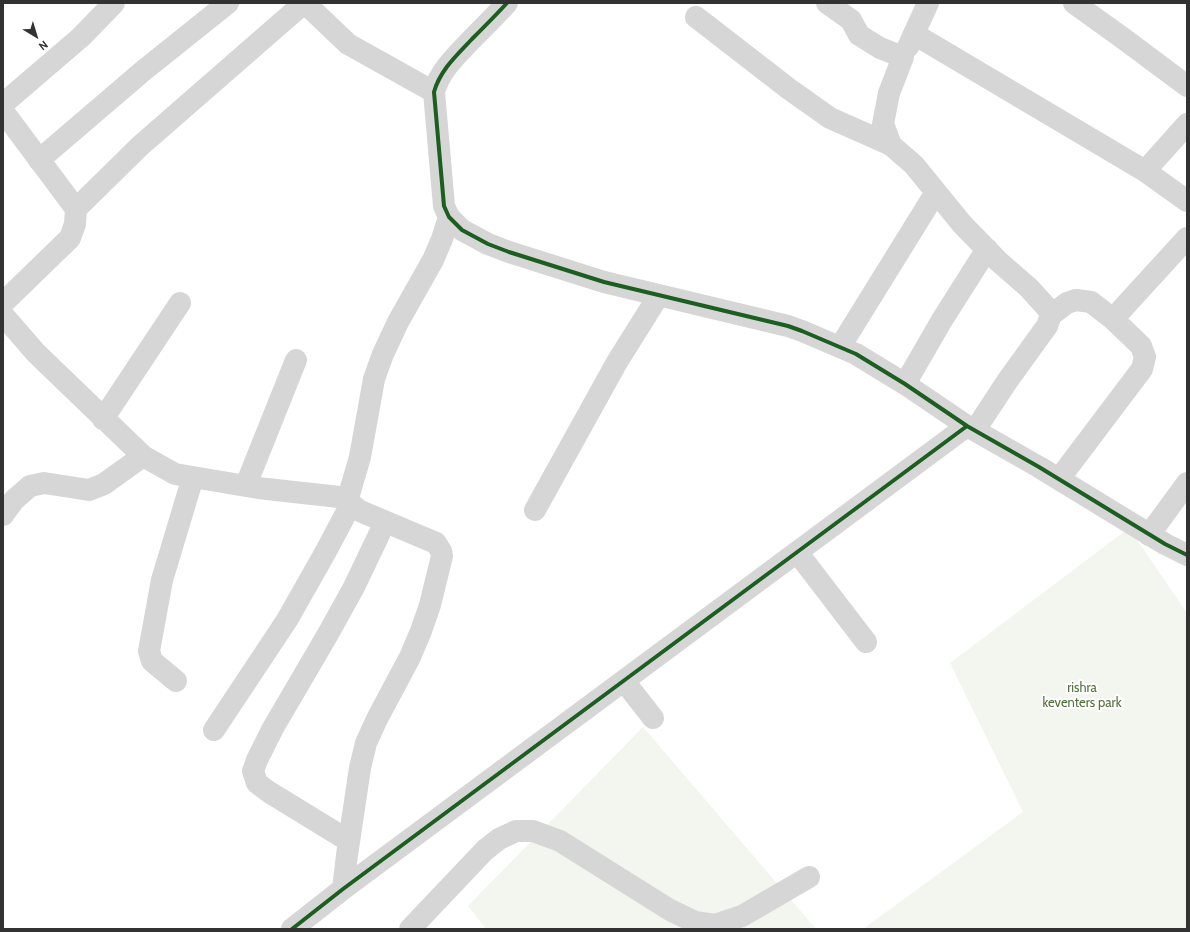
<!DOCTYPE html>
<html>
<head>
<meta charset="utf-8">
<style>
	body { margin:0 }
	#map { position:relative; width:1190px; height:932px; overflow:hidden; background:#fff; font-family:Cabin,sans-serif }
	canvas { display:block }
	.frame { position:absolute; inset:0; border:4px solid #323232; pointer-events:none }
	.north { position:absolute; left:16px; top:16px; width:40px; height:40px; -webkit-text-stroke:3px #fff; paint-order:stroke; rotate:142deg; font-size:11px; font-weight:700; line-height:16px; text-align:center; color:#323232 }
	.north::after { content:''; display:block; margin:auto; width:14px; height:18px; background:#323232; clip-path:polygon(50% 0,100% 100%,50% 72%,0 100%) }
</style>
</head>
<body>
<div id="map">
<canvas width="1190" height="932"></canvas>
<div class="frame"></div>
<div class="north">N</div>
</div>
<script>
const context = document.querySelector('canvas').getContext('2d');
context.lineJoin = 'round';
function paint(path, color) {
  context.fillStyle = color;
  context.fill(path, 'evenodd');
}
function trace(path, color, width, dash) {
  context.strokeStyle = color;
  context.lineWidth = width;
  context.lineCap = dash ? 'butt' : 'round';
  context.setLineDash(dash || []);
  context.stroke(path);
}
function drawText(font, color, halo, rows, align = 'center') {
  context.font = font + ' Cabin,sans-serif';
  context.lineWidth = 4;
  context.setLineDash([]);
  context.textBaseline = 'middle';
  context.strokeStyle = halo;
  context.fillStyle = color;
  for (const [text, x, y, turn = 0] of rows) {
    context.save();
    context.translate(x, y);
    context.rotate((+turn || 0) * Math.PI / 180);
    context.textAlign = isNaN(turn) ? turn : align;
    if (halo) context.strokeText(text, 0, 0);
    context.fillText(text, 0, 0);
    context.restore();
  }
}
paint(new Path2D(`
	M1129,528L1187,613V929H863L1023,812L950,663Z
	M643,727L816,929H486L468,906Z`), '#f2f6ee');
trace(new Path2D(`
	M305,3L348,44L434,92
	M507,3C496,15 484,27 472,39C457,55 440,70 434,92L444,206L449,217L462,230L488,244L509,252L604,282L788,326L802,331L856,354L905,384L967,426L1039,467L1165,544L1187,555
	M827,3L851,20L859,35L880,48L903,57L889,93L883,124L891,145L914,165L962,224L998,261L1029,288L1048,309L1051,315L1047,326L1008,380L975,430
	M1074,3L1124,39L1187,86
	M696,17L789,89L830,118L891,145
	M914,34L1145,171L1187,201
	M908,47L928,3
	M3,104L81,37L114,3
	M3,111L76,209L75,224L70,238L3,303
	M39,160L143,71L228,3
	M1145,171L1187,124
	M76,209L140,146L304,3
	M3,315L36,353L143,456L175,474L258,488L348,498
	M1051,315L1067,303L1076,300L1091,302L1113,319L1141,346L1145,357L1142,369L1059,479
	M1113,319L1187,238
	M840,347L936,192
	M905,384L942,320L987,249
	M103,419L180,303
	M246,485L296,360
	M535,510L617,362L659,295
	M3,515L14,500L30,486L44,483L89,490L104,484L143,456
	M1149,535L1187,483
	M797,552L866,642
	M176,681L152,661L149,651L162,580L193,477
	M624,681L653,718
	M214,730L287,620L325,553L351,504
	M349,841L269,792L257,783L253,771L257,760L273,728L328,634L354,587L385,522
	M343,889L347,855L360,768L366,743L377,719L410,657L421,631L430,605L442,556L441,551L436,543L360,511L351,504L348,498L360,457L374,379L383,354L398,322L433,260L442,239L449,217
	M292,929L343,889L967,426
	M410,929L485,850L499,839L516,831H533L560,841L670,910L695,922L715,925L742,916L809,877`), '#d6d6d6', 22);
trace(new Path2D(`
	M507,3C496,15 484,27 472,39C457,55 440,70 434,92L444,206L449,217L462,230L488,244L509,252L604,282L788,326L802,331L856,354L905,384L967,426L1039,467L1165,544L1187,555
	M292,929L343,889L967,426`), '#1b5e20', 4);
drawText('13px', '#52713c', '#fff', [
	["rishra",1082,688],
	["keventers park",1082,703]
]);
</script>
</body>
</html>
